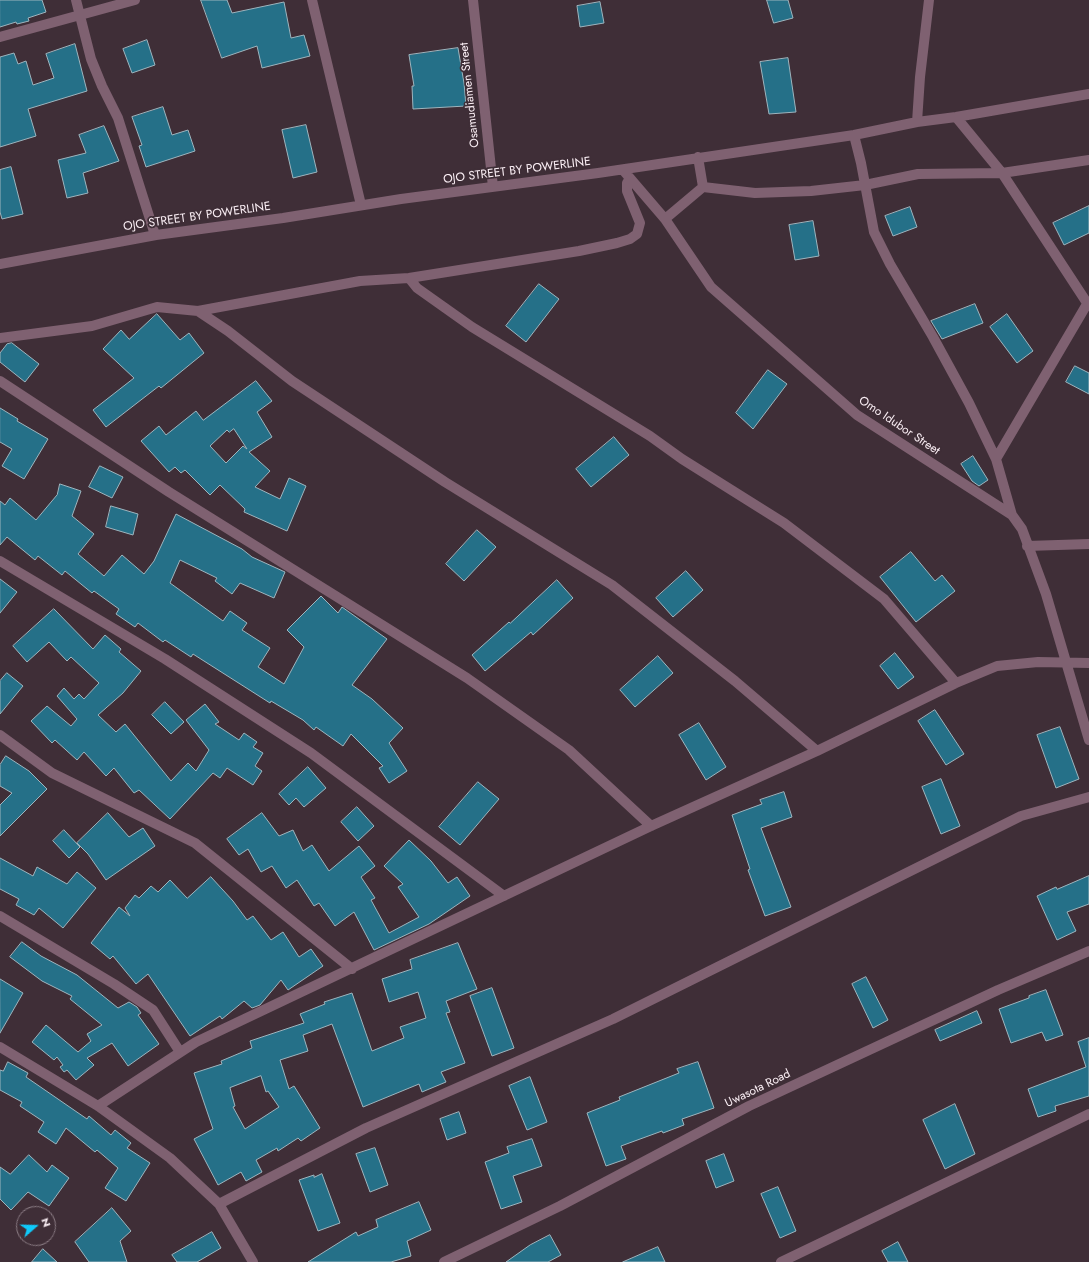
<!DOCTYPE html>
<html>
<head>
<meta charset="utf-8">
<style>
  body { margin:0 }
  #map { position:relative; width:1089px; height:1262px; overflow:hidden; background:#3f2e37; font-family:Jost,sans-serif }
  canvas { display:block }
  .north { position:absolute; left:16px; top:1206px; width:40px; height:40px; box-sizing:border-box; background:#3f2e37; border:1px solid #8a7b83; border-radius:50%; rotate:70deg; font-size:11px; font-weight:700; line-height:16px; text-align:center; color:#fbeff5 }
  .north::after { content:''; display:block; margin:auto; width:14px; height:18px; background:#0fcafa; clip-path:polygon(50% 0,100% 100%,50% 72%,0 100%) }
</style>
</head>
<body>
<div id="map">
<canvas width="1089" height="1262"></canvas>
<div class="north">N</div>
</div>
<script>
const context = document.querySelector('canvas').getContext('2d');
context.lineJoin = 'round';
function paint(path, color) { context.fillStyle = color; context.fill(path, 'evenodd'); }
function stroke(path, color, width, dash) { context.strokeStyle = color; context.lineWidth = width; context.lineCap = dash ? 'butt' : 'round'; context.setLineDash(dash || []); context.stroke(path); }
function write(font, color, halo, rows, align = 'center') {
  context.font = font + ' Jost,sans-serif'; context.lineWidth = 3.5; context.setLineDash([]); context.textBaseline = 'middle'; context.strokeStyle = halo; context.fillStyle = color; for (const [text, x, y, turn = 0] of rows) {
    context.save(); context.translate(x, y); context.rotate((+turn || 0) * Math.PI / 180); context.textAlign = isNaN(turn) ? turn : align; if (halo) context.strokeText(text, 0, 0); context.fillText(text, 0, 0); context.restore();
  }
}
const building = new Path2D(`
  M0,0H42L46,12L28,18L29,21L17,24L16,22L0,27Z
  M201,0H227L232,13L284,2L291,38L304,35L310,56L262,68L257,46L222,58Z
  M767,0H788L793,18L774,23Z
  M600,2L604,23L580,27L577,6Z
  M147,40L155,65L132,73L123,49Z
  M75,44L87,91L28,109L36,136L0,147V57L14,53L18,64L26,61L33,85L54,78L46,54Z
  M458,48L464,83L466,106L413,109L412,86H414L409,55Z
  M788,58L796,112L769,114L760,62Z
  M163,107L172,135L188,130L195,151L146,167L139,146L142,145L132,117Z
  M306,125L317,172L293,178L282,130Z
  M104,126L119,161L83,173L88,193L67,198L58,160L86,153L79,135Z
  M11,167L23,214L2,219L0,212V170Z
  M1089,206V233L1064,245L1053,223Z
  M910,207L917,227L893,236L885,216Z
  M813,221L819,256L795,260L789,225Z
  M539,284L559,299L526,342L506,326Z
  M975,304L983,323L942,339L931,321Z
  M157,314L180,340L189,333L204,353L161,388L159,386L106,427L93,410L134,378L103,349L121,330L129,339Z
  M1007,314L1033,351L1017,363L990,327Z
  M12,343L39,364L25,382L0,362V353L7,344Z
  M1075,366L1089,373V394L1066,382Z
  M768,370L787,384L753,429L736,413Z
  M256,381L272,401L257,412L272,437L249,452L270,471L255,487L280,499L289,478L306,486L287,531L244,512L245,509L220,485L210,495L185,470L181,473L175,467L169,472L141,441L159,426L166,435L196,411L203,420ZM234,429L247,449L243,446L226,463L210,446L227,430L229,432Z
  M0,408L18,419L17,421L48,439L24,479L2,466L12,449L0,442Z
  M614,437L629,455L591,487L576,469Z
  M973,456L988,480L979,486L972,481L961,464Z
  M100,466L123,477L112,498L89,487Z
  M60,484L81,491L72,516L94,534L78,554L104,576L122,555L144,574L154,561L176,514L242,549L252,557L285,572L274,598L240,583L232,594L215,581L217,578L180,560L170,583L223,621L230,611L247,623L242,630L270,648L258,667L284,684L304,647L287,630L321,596L338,613L342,607L387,639L352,685L372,699L403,728L389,743L407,771L389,783L379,768L383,766L351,734L343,746L316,727L314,730L303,720L271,701L270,703L193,654L191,657L165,640L163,642L138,623L135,627L116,614L119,609L94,591L92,593L65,571L62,575L38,556L35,560L7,537L0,545V501L5,505L10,498L36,520L57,495Z
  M111,506L138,514L133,535L106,527Z
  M477,530L496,547L464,581L446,564Z
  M911,552L935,581L942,575L955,591L916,622L880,577Z
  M686,571L703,590L673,617L656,598Z
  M0,579L17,592L0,613Z
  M557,580L573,598L533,635L531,632L485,671L472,655L509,622L510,623Z
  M54,609L93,649L105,635L121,649L119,652L141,671L123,693L98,715L116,732L125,724L171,781L188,763L196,771L209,750L186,720L205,704L219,722L215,724L239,740L244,733L257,742L253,747L263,753L255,766L262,771L253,785L227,768L220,778L213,773L170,819L139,790L134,793L114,768L106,776L84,752L77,760L55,740L52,743L31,721L47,706L71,726L77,719L57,696L64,688L74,699L79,694L84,699L99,683L71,657L67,661L49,642L27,662L13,646Z
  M895,653L914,677L898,689L880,666Z
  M658,656L673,673L635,707L620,690Z
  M7,673L23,686L0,714V681Z
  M165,702L184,722L171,734L152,715Z
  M935,710L964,754L946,765L918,721Z
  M699,723L726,767L706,780L679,735Z
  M1060,727L1079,779L1056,788L1037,735Z
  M6,756L29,771L47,789L0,836V805L12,793L0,786V765Z
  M308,767L326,788L304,807L296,798L289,805L279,794Z
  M941,779L960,826L941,834L922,787Z
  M478,782L499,799L460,845L439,827Z
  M784,792L792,817L761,828L791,907L765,916L748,870L750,869L732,815L762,804L760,800Z
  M357,807L374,826L358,841L341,822Z
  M108,813L129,837L143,828L155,846L106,880L88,854L77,843Z
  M262,813L279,836L293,830L303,851L312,845L329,871L359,846L375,866L361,877L375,898L371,900L389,933L419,917L398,887L403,884L384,866L409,840L431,861L448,883L457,877L470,896L429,924L374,950L354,912L335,926L319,903L314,906L297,880L286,888L272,866L261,872L248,849L239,855L227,839Z
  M64,830L80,847L69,858L53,841Z
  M0,858L33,876L37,867L67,884L77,872L96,888L63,928L39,908L34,915L16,905L19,899L0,889Z
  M1089,876V904L1067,912L1076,931L1057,940L1037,896L1056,887L1057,889Z
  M211,877L233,901L247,920L253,916L271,940L283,932L299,957L311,949L323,966L288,990L281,980L260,1005L252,1008L244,1001L222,1019L220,1016L190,1036L148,974L136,984L113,956L110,959L91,943L119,907L130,916L125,908L135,895L139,898L151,886L158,892L170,880L187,898Z
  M22,942L41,956L77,975L118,1008L129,1002L137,1007L141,1013L138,1015L159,1044L128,1066L112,1043L87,1058L94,1065L76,1080L67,1070L64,1072L60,1067L63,1065L57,1057L54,1060L32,1042L46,1025L78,1052L91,1041L87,1034L102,1025L70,999L72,996L42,981L10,957Z
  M458,943L477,989L446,1001L450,1012L446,1013L465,1063L441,1072L446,1082L422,1092L419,1084L363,1107L332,1024L303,1035L308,1051L280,1060L289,1089L294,1086L320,1128L301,1141L298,1138L278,1151L277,1148L256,1160L262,1172L246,1181L241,1172L218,1185L194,1139L213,1129L194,1073L222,1064L221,1061L252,1048L250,1041L304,1023L300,1014L325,1004L324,1002L352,993L372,1051L404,1038L400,1027L426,1018L418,992L389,1002L382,979L412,969L410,960ZM261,1076L266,1092L268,1091L279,1107L245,1129L233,1107L235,1106L230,1088Z
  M866,977L888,1020L873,1028L852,984Z
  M0,979L23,993L0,1033Z
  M492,988L514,1048L492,1056L470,996Z
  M1046,990L1063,1035L1046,1041L1042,1032L1011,1043L999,1009L1029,998V996Z
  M977,1011L982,1023L940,1041L935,1030Z
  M1089,1038V1096L1055,1106L1056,1111L1038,1117L1028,1089L1086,1067L1078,1042Z
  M8,1062L28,1073L26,1077L87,1119L89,1116L111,1135L115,1130L131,1143L127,1148L150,1163L126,1201L105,1188L118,1168L97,1150L95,1152L66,1128L56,1144L38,1132L44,1122L20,1106L22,1102L0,1090V1070L3,1071Z
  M698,1062L714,1108L682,1119L684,1125L663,1133L662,1131L621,1146L626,1159L606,1166L587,1113L620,1100L619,1097L679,1073L677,1069Z
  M530,1077L547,1122L527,1130L509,1086Z
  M955,1104L975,1154L945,1169L923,1120Z
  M459,1112L466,1133L447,1140L440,1119Z
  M532,1139L542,1166L513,1176L522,1202L501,1209L485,1162L509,1153L507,1147Z
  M375,1148L388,1185L370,1192L356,1154Z
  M724,1154L734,1181L716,1188L706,1161Z
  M29,1155L47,1172L52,1165L69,1178L49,1206L28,1192L11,1210L0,1199V1167L10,1174Z
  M322,1174L340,1223L318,1231L299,1180L314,1175V1177Z
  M778,1187L796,1231L780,1238L761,1194Z
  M419,1202L431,1230L407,1241L411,1256L391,1262H308L356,1232L358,1236L378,1227L376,1220Z
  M112,1208L131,1231L120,1241L127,1262H89L75,1242Z
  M212,1232L221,1248L197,1262H177L172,1255Z
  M550,1235L561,1255L548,1262H506L530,1245Z
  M898,1242L908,1262H888L882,1251Z
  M658,1247L665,1262H623Z
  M43,1249L57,1262H32Z`);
const minor = new Path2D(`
  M76,0L91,59L102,86L118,118L155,235
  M312,0L361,205
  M473,0L493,187
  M0,37L135,0
  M956,117L1002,173L1089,306
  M917,122L920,77L929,0
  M854,135L861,163L874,232L890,264L933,337L969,403L996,459L1012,515
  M698,157L703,187
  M623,170L665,219L711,287L857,415L1012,515L1022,529L1046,594L1089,740
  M665,219L703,187L755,193L811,191L865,185L918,174L1002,173L1089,160
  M0,264L156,235L283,218L401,199L598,173L854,135L917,122L956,117L1089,94
  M409,278L417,288L472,327L650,436L682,459L784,523L884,599L956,683
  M198,311L228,331L292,381L445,482L612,585L735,681L817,751
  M0,338L92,326L157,307L198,311L360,281L409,278L579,251L617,243L630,239L637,234L640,223L627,191V183L630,178
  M0,381L169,492L467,678L569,750L651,826
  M996,459L1087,304
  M1027,546L1089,544
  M0,561L165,659L311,753L504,896
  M0,735L52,773L195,843L352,969
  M0,916L114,984L153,1010L180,1052
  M0,1047L98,1106L170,1158L219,1204L253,1262
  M98,1106L196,1042L651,826L817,751L956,683L997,666L1038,662L1089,663
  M219,1204L366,1128L613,1019L1021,816L1089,797
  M444,1262L560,1206L749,1106L998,990L1089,951
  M781,1262L1089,1114`);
const streetNames = [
  ["Osamudiamen Street",470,95,-96],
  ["OJO STREET BY POWERLINE",517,171,-7],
  ["OJO STREET BY POWERLINE",197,217,-8],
  ["Omo Idubor Street",899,426,34],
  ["Uwasota Road",758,1089,-26]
];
paint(building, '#257088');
stroke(building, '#9eb5be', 1);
stroke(minor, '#7f6171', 10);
write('12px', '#fbeff5', '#3f2e37', streetNames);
</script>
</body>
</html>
